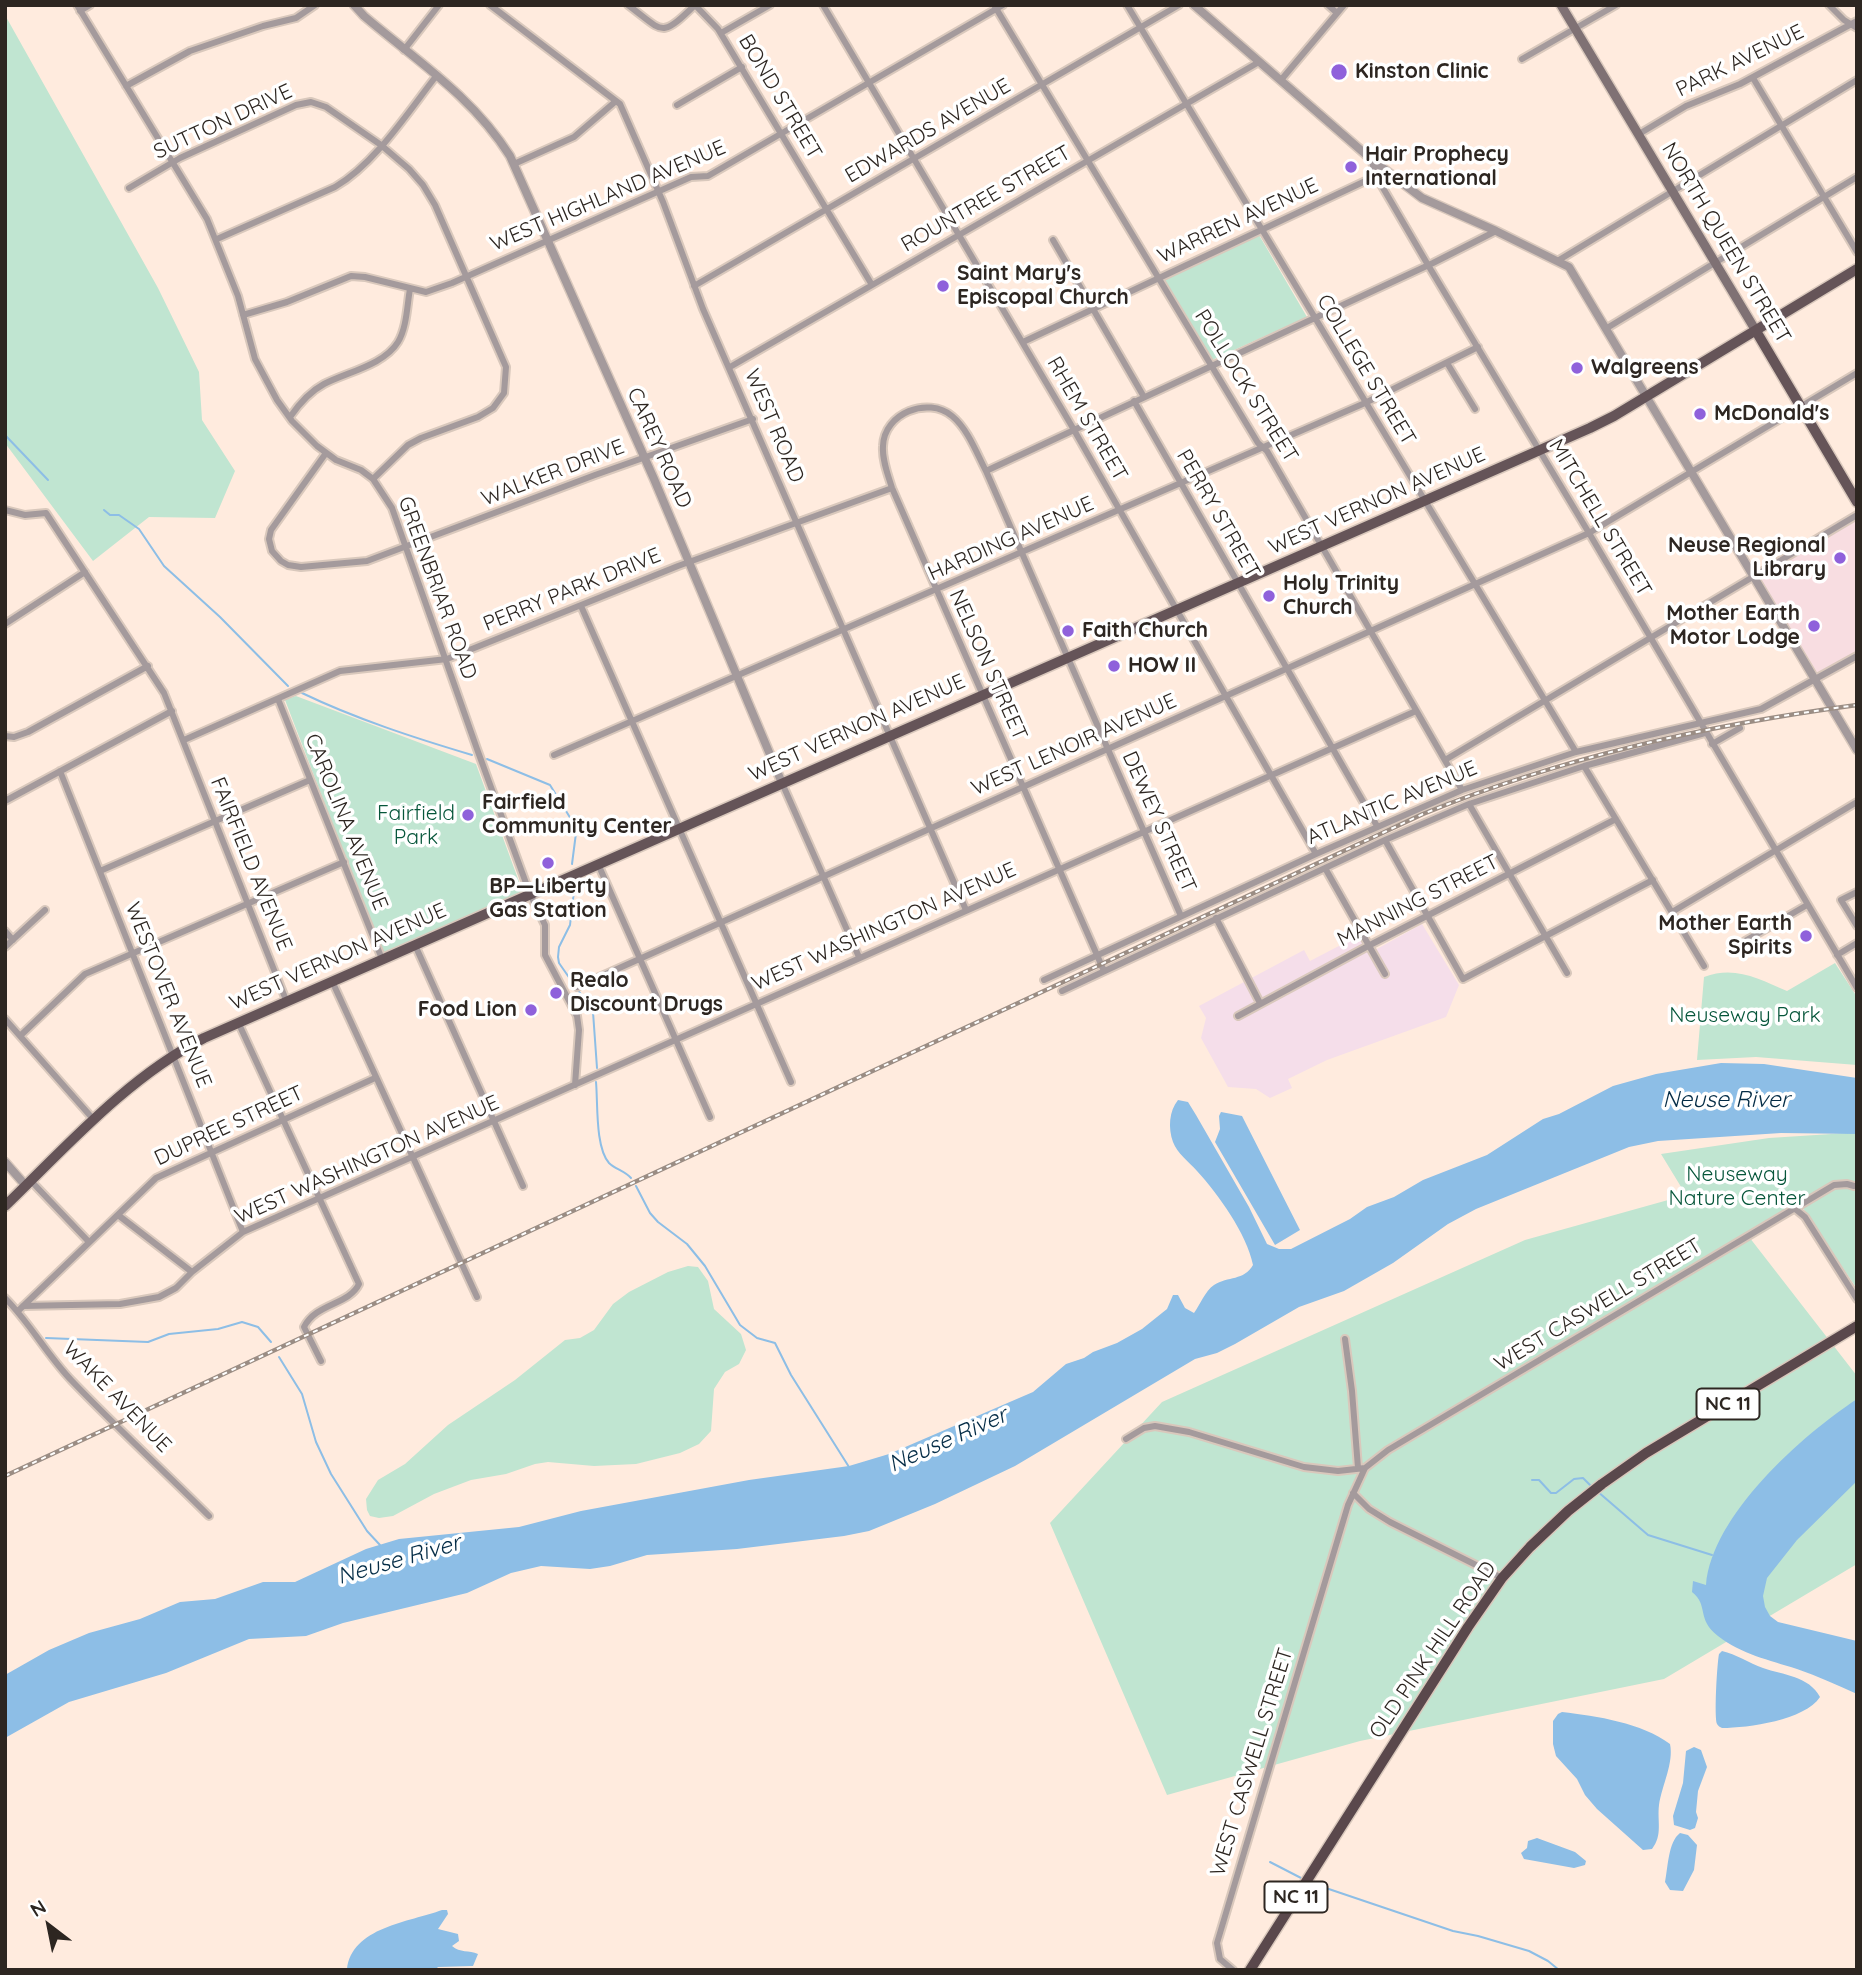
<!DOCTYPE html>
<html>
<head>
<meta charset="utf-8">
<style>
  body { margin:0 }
  #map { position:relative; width:1862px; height:1975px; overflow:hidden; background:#ffebde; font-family:Quicksand,sans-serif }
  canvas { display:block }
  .frame { position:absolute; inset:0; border:7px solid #2d2621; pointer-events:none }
  .north { position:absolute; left:14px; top:1891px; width:70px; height:70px; -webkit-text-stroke:5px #fff; paint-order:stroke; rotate:328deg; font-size:19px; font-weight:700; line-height:28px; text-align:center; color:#2d2621 }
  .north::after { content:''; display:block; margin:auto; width:24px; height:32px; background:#2d2621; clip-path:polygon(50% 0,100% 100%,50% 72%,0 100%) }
</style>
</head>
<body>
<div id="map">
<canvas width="1862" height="1975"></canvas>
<div class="frame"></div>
<div class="north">N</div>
</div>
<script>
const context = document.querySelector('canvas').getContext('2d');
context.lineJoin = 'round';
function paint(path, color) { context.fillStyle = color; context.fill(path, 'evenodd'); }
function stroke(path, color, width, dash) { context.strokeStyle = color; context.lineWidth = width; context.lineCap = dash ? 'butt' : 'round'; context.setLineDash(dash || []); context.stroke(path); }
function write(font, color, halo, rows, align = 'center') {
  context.font = font + ' Quicksand,sans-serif'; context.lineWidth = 7; context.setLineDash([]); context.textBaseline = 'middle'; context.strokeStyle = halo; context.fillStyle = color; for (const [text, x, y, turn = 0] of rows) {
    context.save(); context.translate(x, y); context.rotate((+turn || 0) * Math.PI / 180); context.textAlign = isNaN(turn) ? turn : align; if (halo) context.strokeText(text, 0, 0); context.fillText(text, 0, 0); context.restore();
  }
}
const commercial = new Path2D(`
  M1857,519V651L1818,674L1759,577Z`);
const industrial = new Path2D(`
  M1422,924L1459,985L1446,1017L1327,1060L1288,1079L1292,1088L1270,1098L1256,1089L1228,1087L1201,1038L1206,1018L1199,1006L1304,950L1310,961L1360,935L1367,949L1375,950Z`);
const green = new Path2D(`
  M5,15L158,288L199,372L202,420L235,471L215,518L149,517L93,561L5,443Z
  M1259,235L1307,317L1212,360L1164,279Z
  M296,696L476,764L525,898L384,958L285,700Z
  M1835,963L1857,997V1065L1756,1057L1697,1060L1704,977C1735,965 1759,979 1787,991Z
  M1847,1133L1857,1134V1289L1799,1202L1746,1233L1857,1376V1564L1664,1679L1360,1741L1167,1795L1050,1523L1162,1402L1525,1240L1686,1195L1661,1154L1769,1138Z
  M688,1266L698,1267L708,1281L714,1309L741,1334L746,1350L739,1364L725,1372L714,1389L711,1431L699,1444L680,1453L636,1464L594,1466L548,1462L535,1464L506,1474L471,1480L434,1494L393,1516L379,1518L370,1516L367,1510L366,1499L378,1480L405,1464L448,1425L515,1380L565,1340L580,1338L594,1330L613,1304L629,1292L668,1272Z`);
const water = new Path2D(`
  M1721,1063L1764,1064L1857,1078V1134L1781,1133L1658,1141L1629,1147L1476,1209L1448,1224L1393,1263L1344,1291L1299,1307L1235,1344L1217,1353L1195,1359L1015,1466L935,1504L869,1531L844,1536L737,1549L647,1555L610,1566L590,1569L541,1566L511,1573L467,1593L343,1623L306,1636L249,1639L166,1673L69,1702L5,1738V1675L49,1650L89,1633L140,1619L180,1602L215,1599L263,1582H295L366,1549L399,1539L519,1527L581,1511L749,1480L849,1466L889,1454L1033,1392L1066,1364L1084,1358L1093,1352L1117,1343L1142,1329L1167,1309L1173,1295H1178L1185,1308L1194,1313C1200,1305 1205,1291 1214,1285C1228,1276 1244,1281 1253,1265C1247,1234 1218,1194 1197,1171C1189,1162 1177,1153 1173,1142C1168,1128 1169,1111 1178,1100L1188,1102L1196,1115L1249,1207L1267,1244L1279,1249H1291L1350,1219L1367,1207L1394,1197L1423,1180L1487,1155L1543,1119L1559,1114L1613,1086L1656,1074Z
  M1221,1112L1242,1116L1300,1230L1275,1245L1215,1142L1220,1129L1219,1116Z
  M1857,1399V1481L1797,1540L1767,1578L1763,1596L1765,1607L1770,1616L1778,1622L1857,1641V1694C1837,1685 1817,1676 1797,1669C1769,1660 1741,1654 1718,1636C1696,1619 1709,1605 1692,1592L1693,1581L1706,1585C1712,1515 1801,1436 1857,1399Z
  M1722,1651C1736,1654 1749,1663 1763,1668C1783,1675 1809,1676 1820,1697C1805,1720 1748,1728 1722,1728C1720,1727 1718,1726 1717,1724C1714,1717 1717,1664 1719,1654Z
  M1562,1712C1597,1716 1642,1723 1670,1744C1674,1763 1662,1785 1659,1805C1657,1821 1663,1835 1652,1849L1643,1850L1597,1809L1585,1795L1577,1779L1556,1756L1553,1744V1721L1558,1714Z
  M1694,1747L1701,1750L1707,1767L1698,1791L1696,1812L1698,1818L1695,1828L1690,1830L1674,1825L1673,1816L1683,1783L1686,1751Z
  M1680,1833L1688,1835L1697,1845L1694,1870L1683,1891L1670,1890L1665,1882C1668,1868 1668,1842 1680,1833Z
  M1537,1838L1575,1852L1586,1861L1585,1865L1574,1868L1524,1859L1521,1853L1527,1848L1528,1841Z
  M442,1910H447L448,1914L438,1929L458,1934L459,1941L452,1946C460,1953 469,1950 478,1954L473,1966L438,1967L435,1970H347C351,1927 410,1922 442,1910Z`);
const stream = new Path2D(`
  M5,435L48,480
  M104,510L110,515H119L139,529L164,566L220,617L288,686
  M302,693C356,719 415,738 472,755
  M487,759L550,785L574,824L576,833L572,864
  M575,986L559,963L558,957L559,947L570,925L575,883
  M578,990L593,1012L597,1068
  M596,1082C598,1103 595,1147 609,1163C615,1169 625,1171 631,1178
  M636,1186L650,1213L658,1222L687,1244L705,1266L740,1325L757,1338L775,1343L791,1375L849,1467
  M46,1338L148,1342L169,1334L218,1329L242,1322L258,1327L271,1342
  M279,1357L302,1394L316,1442L331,1474L367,1531L380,1545
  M1532,1480H1539L1551,1493H1556L1574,1479L1583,1478L1593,1488
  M1597,1491L1648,1535L1712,1555
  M1270,1862L1303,1879
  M1311,1883L1453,1931L1478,1936L1529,1951L1548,1961L1559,1970`);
const minor = new Path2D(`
  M77,5L207,219L238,296L255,359L277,400L292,421L317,446L336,460L361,470L373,479L392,508L477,749L530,894L545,925V955L577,1016L579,1030L575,1085
  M490,5L620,104L663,202L703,309L966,910
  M628,5C664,32 660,39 695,5
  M695,5L718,29L872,285
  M823,5L1070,423L1316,854
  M994,5L1258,443L1267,451L1462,790
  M1127,5L1576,752
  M1328,5L1337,13
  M1829,5L1844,20L1857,28
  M80,11L90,5
  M721,33L770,5
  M404,50L439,5
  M1522,59L1616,5
  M1753,78L1857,252
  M1281,80L1344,5
  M126,86L190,51L263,26L296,18L315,5
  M677,105L742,67
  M1639,134L1686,106L1740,84L1857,21
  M1371,159L1376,176L1428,265L1589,533L1857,988
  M514,164L574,137L616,101
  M129,188L180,158L296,105L311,102L326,107L381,145L409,169L423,185L435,205L506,367L504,393L493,408L478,417L421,438L408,445L373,479
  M217,239L335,187C375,164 408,112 437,75
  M1053,240L1144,397
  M1559,260L1857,80
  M694,286L1179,5
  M243,315L287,302L351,276L365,277L426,292L452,283L691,177L708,176L1003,5
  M1607,328L1857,177
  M1023,342L1376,176
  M1447,363L1475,409
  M730,367L1259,62
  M1134,401L1377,826
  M290,417C299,404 309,392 324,384C347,372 384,365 398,342C407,327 407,305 410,289
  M326,453L271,530L269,539L272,551L281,561L288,565L301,567L367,561L595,475L753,419
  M986,471L1433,263L1496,231
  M5,510L25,515L46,513L164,693L286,1000
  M581,606L791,1082
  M5,624L85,572
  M278,699L382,959
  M5,736L14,737L28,732L148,666
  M184,740L340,671L447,659L678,566L892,488
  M1712,744L1740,728
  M554,755L1365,403L1478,347
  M1445,760L1857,515
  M1584,766L1704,966
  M60,771L243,1232
  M782,783L859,957
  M5,801L172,711
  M1469,804L1567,973
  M1385,840L1463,979L1653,880
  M598,864L710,1117
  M1325,868L1385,974
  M100,871L310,780
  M1857,892L1841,900L1857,926
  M1672,912L1857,802
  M1216,918L1260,1003
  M5,931L13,940
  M1745,941L1807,905
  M415,945L523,1186
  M5,947L45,910
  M1837,955L1857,943
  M1104,971L892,488C888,475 882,460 883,446C884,413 928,396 952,416C968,429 977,454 986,471L1181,916
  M1044,980L1316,854L1462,790L1576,752L1761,709L1857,656
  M332,981L477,1297
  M577,987L1589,533L1857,373
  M1062,991L1385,840L1469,804L1584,766L1705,733
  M1238,1016L1370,945L1616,819
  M5,1019L94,1120
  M238,1022L359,1284C349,1305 316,1303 304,1327L321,1361
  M20,1036L85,974L344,862
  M31,1181L89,1242
  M1794,1208L1805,1217L1857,1299
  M118,1215L192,1272
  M5,1298C30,1323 47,1355 72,1381C116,1427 164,1471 209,1516
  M23,1306L120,1304L159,1297L176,1288L192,1272L243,1232L1416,711
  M18,1311L156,1178L375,1078
  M1345,1339L1352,1391L1358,1468
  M1126,1439L1144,1428L1155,1426L1189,1432L1304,1467L1338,1471L1365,1468
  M1353,1493L1369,1509L1390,1522L1502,1578
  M1233,1970L1220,1959L1217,1943L1348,1505L1365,1468L1388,1450L1834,1185L1847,1184L1854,1186`);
const tertiary = new Path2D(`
  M354,5L364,16C417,61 472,96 510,156L654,479L782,783
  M1194,5L1371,159L1422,198L1496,231L1569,267L1857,750
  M5,1162L26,1186`);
const secondary = new Path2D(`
  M1561,5L1756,331`);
const primary = new Path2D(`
  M1756,331L1857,502
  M5,1206C67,1146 127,1078 204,1038L1590,428L1614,416L1857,269`);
const trunk = new Path2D(`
  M1250,1970L1468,1627L1502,1578L1530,1547L1568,1511L1602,1484L1646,1453L1857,1326`);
const rail = new Path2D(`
  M5,1476L1423,814C1562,757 1708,725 1857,705`);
const markers = [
  [1339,72,9,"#8f61db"],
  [1351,167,7,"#8f61db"],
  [943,286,7,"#8f61db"],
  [1577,368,7,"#8f61db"],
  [1700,414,7,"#8f61db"],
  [1840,558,7,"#8f61db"],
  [1269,596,7,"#8f61db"],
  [1814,626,7,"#8f61db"],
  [1068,631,7,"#8f61db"],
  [1114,666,7,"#8f61db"],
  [468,815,7,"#8f61db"],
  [548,863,7,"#8f61db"],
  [1806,936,7,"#8f61db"],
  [556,993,7,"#8f61db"],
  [531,1010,7,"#8f61db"]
];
const shields = [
  [1728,1404,63],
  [1296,1897,63]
];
const shieldNames = [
  ["NC 11",1728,1404],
  ["NC 11",1296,1897]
];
const streetNames = [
  ["PARK AVENUE",1740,61,-26],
  ["BOND STREET",780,97,59],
  ["SUTTON DRIVE",223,122,-25],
  ["EDWARDS AVENUE",928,131,-30],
  ["WEST HIGHLAND AVENUE",608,196,-23],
  ["ROUNTREE STREET",986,199,-30],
  ["WARREN AVENUE",1238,221,-25],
  ["NORTH QUEEN STREET",1726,243,59],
  ["COLLEGE STREET",1366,370,59],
  ["POLLOCK STREET",1246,386,58],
  ["RHEM STREET",1087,419,60],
  ["WEST ROAD",774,426,67],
  ["CAREY ROAD",659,448,66],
  ["WALKER DRIVE",553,473,-21],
  ["WEST VERNON AVENUE",1377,501,-24],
  ["PERRY STREET",1218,514,60],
  ["MITCHELL STREET",1600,518,59],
  ["HARDING AVENUE",1011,539,-24],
  ["GREENBRIAR ROAD",437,588,70],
  ["PERRY PARK DRIVE",572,590,-22],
  ["NELSON STREET",988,665,66],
  ["WEST VERNON AVENUE",857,728,-24],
  ["WEST LENOIR AVENUE",1074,745,-24],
  ["ATLANTIC AVENUE",1392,803,-23],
  ["CAROLINA AVENUE",346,822,68],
  ["DEWEY STREET",1159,822,66],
  ["FAIRFIELD AVENUE",251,864,68],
  ["MANNING STREET",1418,901,-27],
  ["WEST WASHINGTON AVENUE",884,927,-24],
  ["WEST VERNON AVENUE",338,957,-24],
  ["WESTOVER AVENUE",168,995,68],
  ["DUPREE STREET",229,1126,-25],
  ["WEST WASHINGTON AVENUE",367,1160,-24],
  ["WEST CASWELL STREET",1598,1305,-31],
  ["WAKE AVENUE",117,1397,46],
  ["OLD PINK HILL ROAD",1433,1650,-56],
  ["WEST CASWELL STREET",1252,1762,-73]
];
const poiNames = [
  ["Kinston Clinic",1355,72],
  ["Hair Prophecy",1365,155],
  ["International",1365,179],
  ["Saint Mary's",957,274],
  ["Episcopal Church",957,298],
  ["Walgreens",1591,368],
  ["McDonald's",1714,414],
  ["Neuse Regional",1826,546,"right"],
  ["Library",1826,570,"right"],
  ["Holy Trinity",1283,584],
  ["Church",1283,608],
  ["Mother Earth",1800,614,"right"],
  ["Motor Lodge",1800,638,"right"],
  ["Faith Church",1082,631],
  ["HOW II",1128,666],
  ["Fairfield",482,803],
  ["Community Center",482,827],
  ["BP—Liberty",548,887,"center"],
  ["Gas Station",548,911,"center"],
  ["Mother Earth",1792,924,"right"],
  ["Spirits",1792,948,"right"],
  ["Realo",570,981],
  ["Discount Drugs",570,1005],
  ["Food Lion",517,1010,"right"]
];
const parkNames = [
  ["Fairfield",416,814],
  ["Park",416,838],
  ["Neuseway Park",1745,1016],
  ["Neuseway",1737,1175],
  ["Nature Center",1737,1199]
];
const waterNames = [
  ["Neuse River",1726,1100],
  ["Neuse River",948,1440,-24],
  ["Neuse River",399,1560,-16]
];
paint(commercial, '#f8dde1');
paint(industrial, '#f5deea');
paint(green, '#c0e5d1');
paint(water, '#8dbee6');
stroke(stream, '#8dbee6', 2);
stroke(minor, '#d9c8bc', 10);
stroke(tertiary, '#d9c8bc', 11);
stroke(secondary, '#d9c8bc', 12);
stroke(primary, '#d9c8bc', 13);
stroke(trunk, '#d9c8bc', 13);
stroke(minor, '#a49a9c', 6);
stroke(tertiary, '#a49a9c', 8);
stroke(secondary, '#7f7174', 9);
stroke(primary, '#655458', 10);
stroke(trunk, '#5a484c', 10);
stroke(rail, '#9b8d84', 4.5);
stroke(rail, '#fff', 2, [5]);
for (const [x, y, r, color] of markers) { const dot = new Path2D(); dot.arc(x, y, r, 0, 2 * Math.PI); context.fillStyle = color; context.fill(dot); stroke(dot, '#fff', 2.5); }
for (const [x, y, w] of shields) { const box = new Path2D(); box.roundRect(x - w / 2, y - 15.5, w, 31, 5); context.fillStyle = '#fff'; context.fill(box); stroke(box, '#2d2621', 2); }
write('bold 19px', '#2d2621', null, shieldNames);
write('21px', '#2d2621', '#fff', streetNames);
write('bold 21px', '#2d2621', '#fff', poiNames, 'left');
write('21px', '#06563a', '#fff', parkNames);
write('italic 23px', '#042c46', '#fff', waterNames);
</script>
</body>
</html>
